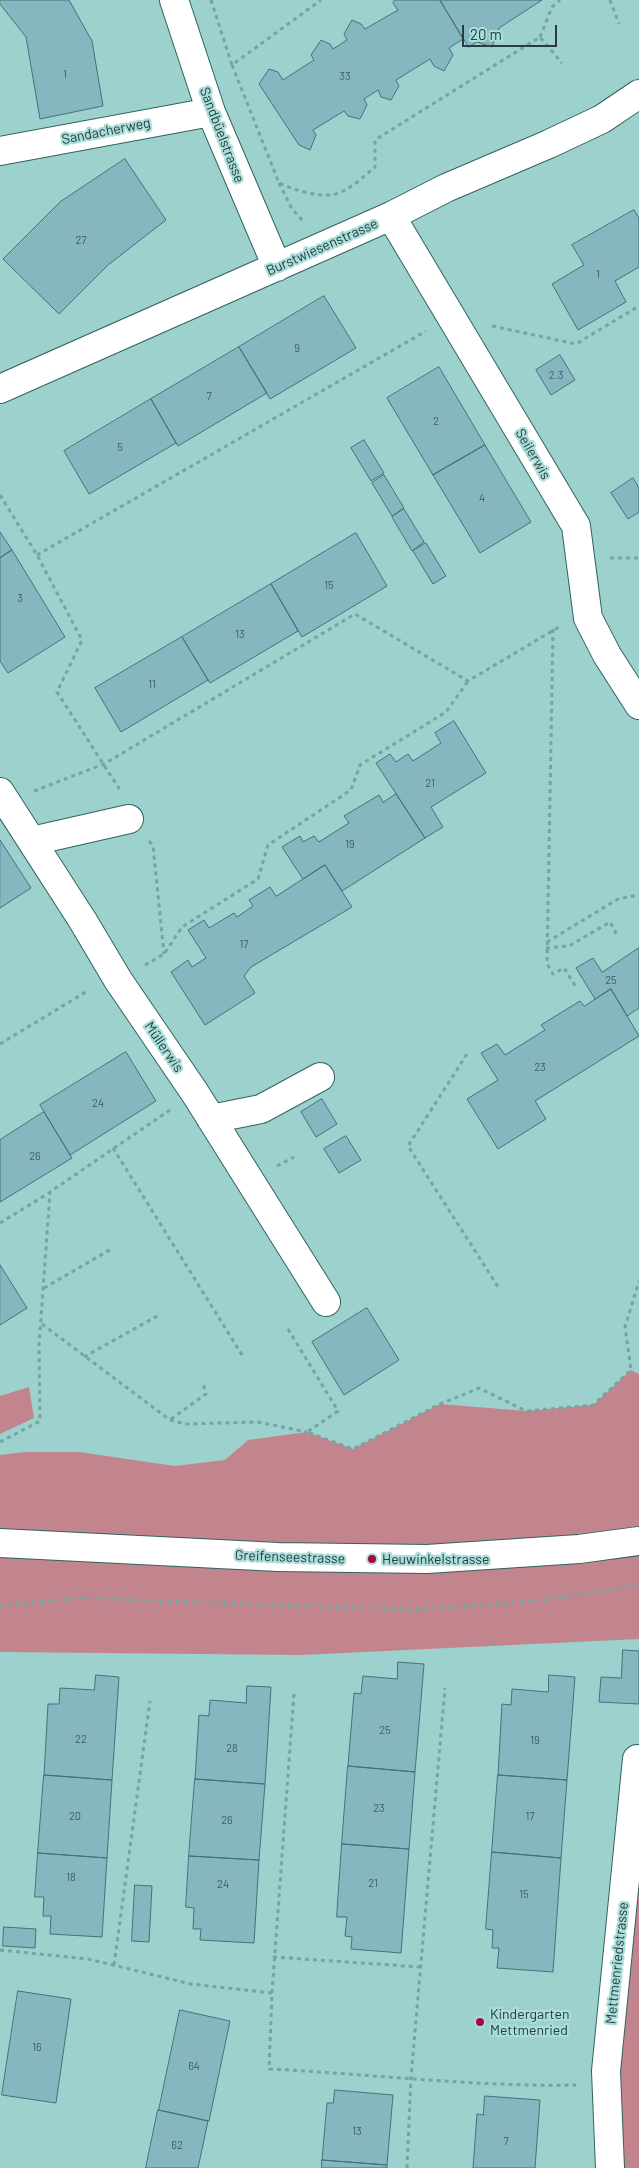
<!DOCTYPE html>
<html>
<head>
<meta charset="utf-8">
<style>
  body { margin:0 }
  #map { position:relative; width:639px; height:2168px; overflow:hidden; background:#9dd1cd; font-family:Barlow,sans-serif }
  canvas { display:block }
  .scale { position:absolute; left:462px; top:25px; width:95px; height:22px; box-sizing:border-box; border:2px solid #283d3c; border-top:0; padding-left:6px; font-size:15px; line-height:18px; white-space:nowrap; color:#283d3c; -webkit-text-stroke:4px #aadeda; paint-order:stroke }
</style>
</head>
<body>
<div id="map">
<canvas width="639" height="2168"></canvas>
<div class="scale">20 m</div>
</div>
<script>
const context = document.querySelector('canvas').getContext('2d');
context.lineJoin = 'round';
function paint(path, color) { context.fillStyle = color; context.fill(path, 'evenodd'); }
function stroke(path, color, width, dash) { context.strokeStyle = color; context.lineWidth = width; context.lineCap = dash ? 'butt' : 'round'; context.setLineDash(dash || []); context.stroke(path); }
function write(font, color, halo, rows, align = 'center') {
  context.font = font + ' Barlow,sans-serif'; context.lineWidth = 4.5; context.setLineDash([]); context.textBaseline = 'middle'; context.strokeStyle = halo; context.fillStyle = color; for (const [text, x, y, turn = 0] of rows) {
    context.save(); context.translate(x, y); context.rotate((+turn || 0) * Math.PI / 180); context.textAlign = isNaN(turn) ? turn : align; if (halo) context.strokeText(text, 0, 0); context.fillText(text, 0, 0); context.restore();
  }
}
const green = new Path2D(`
  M631,1370L639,1374V1639L301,1655L0,1652V1455L24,1452H79L175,1466L225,1460L248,1440L307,1432L353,1449L440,1404L526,1411L593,1405Z
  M29,1387L34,1418L0,1434V1396Z
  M639,1759V2168H610Z`);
const building = new Path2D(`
  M0,0H69L92,41L103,106L40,119L26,37L0,4Z
  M395,0H440L463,39L449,48L453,55L444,71L434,66L430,59L396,80L399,86L391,100L381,97L378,90L364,99L367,105L360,119L348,116L344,111L313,130L316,135L310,150L299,145L259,84L269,69L278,72L283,80L314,60L311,55L321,40L330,44L333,49L347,40L344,34L352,20L361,24L365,29L398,10L393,3Z
  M440,0H542L499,28L492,47L477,42L469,47Z
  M125,159L166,220L108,265L59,314L3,259L60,202Z
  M634,210L639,218V267L615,281L626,302L578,330L552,284L584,265L572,245Z
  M324,296L356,348L270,399L239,347Z
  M239,347L267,393L178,446L151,399Z
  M560,355L575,380L551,395L536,370Z
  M439,367L485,445L433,475L387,398Z
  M151,399L176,443L89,494L64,451Z
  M364,440L384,473L371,481L351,448Z
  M485,445L531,522L480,553L433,475Z
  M384,475L404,508L392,516L372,483Z
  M633,478L639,488V512L628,519L611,493Z
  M404,509L424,542L412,551L392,517Z
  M0,532L12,550L0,558Z
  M356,533L387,586L302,637L271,584Z
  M426,543L446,576L433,584L413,551Z
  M12,550L65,637L8,673L0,661V558Z
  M271,584L298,631L210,683L182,637Z
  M182,637L208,680L121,732L95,688Z
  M454,721L486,773L431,807L443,827L425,838L376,763L390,754L396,762L408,754L413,761L441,743L435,733Z
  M396,794L425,838L342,891L325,865L303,879L282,847L300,836L303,842L314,836L319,842L349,823L344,816L379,795L383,802Z
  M0,840L31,888L0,908Z
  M325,865L352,907L251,967L244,976L255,993L205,1025L171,972L188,960L192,967L206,958L188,930L204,920L209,928L234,913L237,917L253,906L249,900L270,887L276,896Z
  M639,948V1008L627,1016L611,989L595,999L576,968L593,958L602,972Z
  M611,989L639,1036L535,1101L546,1119L498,1149L467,1099L498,1080L481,1053L497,1044L505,1055L545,1030L541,1025L580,1001L584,1006Z
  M126,1052L156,1101L70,1155L40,1105Z
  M322,1099L337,1124L316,1137L301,1112Z
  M44,1112L72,1158L0,1202V1140Z
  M346,1136L361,1160L339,1173L324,1149Z
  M0,1265L27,1308L0,1325Z
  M367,1308L399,1360L344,1395L312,1342Z
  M623,1650L639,1651V1704L599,1702L601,1677L621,1678Z
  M398,1662L424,1664L415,1772L348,1766L354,1693L361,1694L363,1676L397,1679Z
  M96,1675L119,1677L112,1780L44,1775L48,1704H59L60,1688L94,1690Z
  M549,1675L575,1677L567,1780L498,1775L502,1704L511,1705L512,1689L548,1692Z
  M247,1686L271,1687L265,1784L195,1779L199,1715L209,1716L210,1700L246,1703Z
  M348,1766L415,1772L409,1849L342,1844Z
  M44,1775L112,1780L107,1858L38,1853Z
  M498,1775L567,1780L561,1858L492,1852Z
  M195,1779L265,1784L259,1860L189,1856Z
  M342,1844L409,1849L401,1953L351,1949L352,1937L345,1936L347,1917H337Z
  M492,1852L561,1858L553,1972L497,1968L499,1948H492L493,1930L486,1929Z
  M38,1853L107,1858L102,1937L50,1934L51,1916H43L44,1897H35Z
  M189,1856L259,1860L254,1943L200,1940L201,1929H193L194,1908L186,1907Z
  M135,1885L152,1886L149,1942L132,1941Z
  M4,1927L36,1929L35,1948L3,1946Z
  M18,1991L71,1999L56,2103L2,2095Z
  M180,2010L230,2021L209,2121L159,2110Z
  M335,2090L393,2095L387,2165L322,2160L327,2103H333Z
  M485,2096L540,2100L535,2168H473L477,2114L483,2115Z
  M158,2110L208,2121L198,2168H146Z
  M322,2160L387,2165V2168H322Z`);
const path = new Path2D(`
  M211,0L232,65L321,0
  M610,0L619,24
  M540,37L552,7L560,0
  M232,65L279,183C294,190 319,198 336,194C350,190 364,176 375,167V140L540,37L562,63
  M279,183L292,209L304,222
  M492,326L576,344L639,306
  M0,495L37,555L82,640L57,692L120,790
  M37,555L426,331
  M610,558H639
  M553,629L547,964L553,974L564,968L576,987
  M34,791L104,764L355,614L468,681L559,627
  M149,841L153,846L164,954
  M547,942L618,899L639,895
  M546,948L569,946L610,922L617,935
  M145,965L164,954L182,927L258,879L268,845L351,790L360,765L446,712L468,681
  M0,1044L89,990
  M467,1054L408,1146L500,1290
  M113,1148L244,1358
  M277,1166L294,1157
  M0,1223L49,1193
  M44,1288L113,1248
  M42,1324L170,1420L185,1424L258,1422L307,1432
  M288,1329L338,1411L307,1432L353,1449L440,1404L479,1388L526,1411L593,1405L631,1370L625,1327L639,1281
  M84,1357L159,1315
  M171,1419L206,1394L203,1383
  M0,1442L40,1421L39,1346L50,1192L170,1110
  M0,1605L82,1598L412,1610L544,1600L639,1585
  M0,1950L88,1959L191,1984L272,1993L269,2069C372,2074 474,2087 576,2085
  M273,1957L421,1967
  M114,1965L150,1701
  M272,1993L294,1693
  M407,2168L411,2077L445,1688`);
const minor = new Path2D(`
  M174,0L211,112L277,267
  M0,151L211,112
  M391,216L576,526L588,618L607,655L639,705
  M0,389L391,216L446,188L549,144L602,119L639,94
  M0,792L83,921L118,980L195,1093L326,1302
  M32,841L129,819
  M211,1119L261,1109L320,1077
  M0,1543L278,1557L427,1559L579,1549L639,1541
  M610,2168L606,2071L637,1759`);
const markers = [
  [372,1559,5,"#a3083f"],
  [480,2022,5,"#a3083f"]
];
const numberNames = [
  ["1",65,74],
  ["33",345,76],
  ["27",81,240],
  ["1",598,274],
  ["9",297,348],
  ["2.3",556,375],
  ["7",209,396],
  ["2",436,421],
  ["5",120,447],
  ["4",482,498],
  ["15",329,585],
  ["3",20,598],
  ["13",240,634],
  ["11",152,684],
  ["21",430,783],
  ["19",350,844],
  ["17",244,944],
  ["25",611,980],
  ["23",540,1067],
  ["24",98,1103],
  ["26",35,1156],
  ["25",385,1730],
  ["22",81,1739],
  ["19",535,1740],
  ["28",232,1748],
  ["23",379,1808],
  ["20",75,1816],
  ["17",530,1816],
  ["26",227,1820],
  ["18",71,1877],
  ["21",373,1883],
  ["24",223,1884],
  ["15",524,1894],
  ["16",37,2047],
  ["64",194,2066],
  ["13",357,2131],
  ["7",506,2141],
  ["62",177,2145]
];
const streetNames = [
  ["Sandacherweg",106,131,-11],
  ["Sandbüelstrasse",222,135,69],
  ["Burstwiesenstrasse",322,247,-24],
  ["Seilerwis",533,454,60],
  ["Müllerwis",164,1047,56],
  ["Greifenseestrasse",290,1557,2],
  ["Mettmenriedstrasse",617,1963,-84]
];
const poiNames = [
  ["Heuwinkelstrasse",382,1559],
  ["Kindergarten",490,2014],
  ["Mettmenried",490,2030]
];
paint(green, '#c3858d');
paint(building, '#86b7c1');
stroke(building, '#42727b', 1);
stroke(minor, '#316360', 30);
stroke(path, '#78a3a0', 3, [4, 4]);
stroke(minor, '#fff', 28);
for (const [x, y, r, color] of markers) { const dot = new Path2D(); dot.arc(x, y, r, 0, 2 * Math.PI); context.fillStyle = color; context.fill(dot); stroke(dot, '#aadeda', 2); }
write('11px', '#405c5d', null, numberNames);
write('14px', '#283d3c', '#aadeda', streetNames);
write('14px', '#283d3c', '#aadeda', poiNames, 'left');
</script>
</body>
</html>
